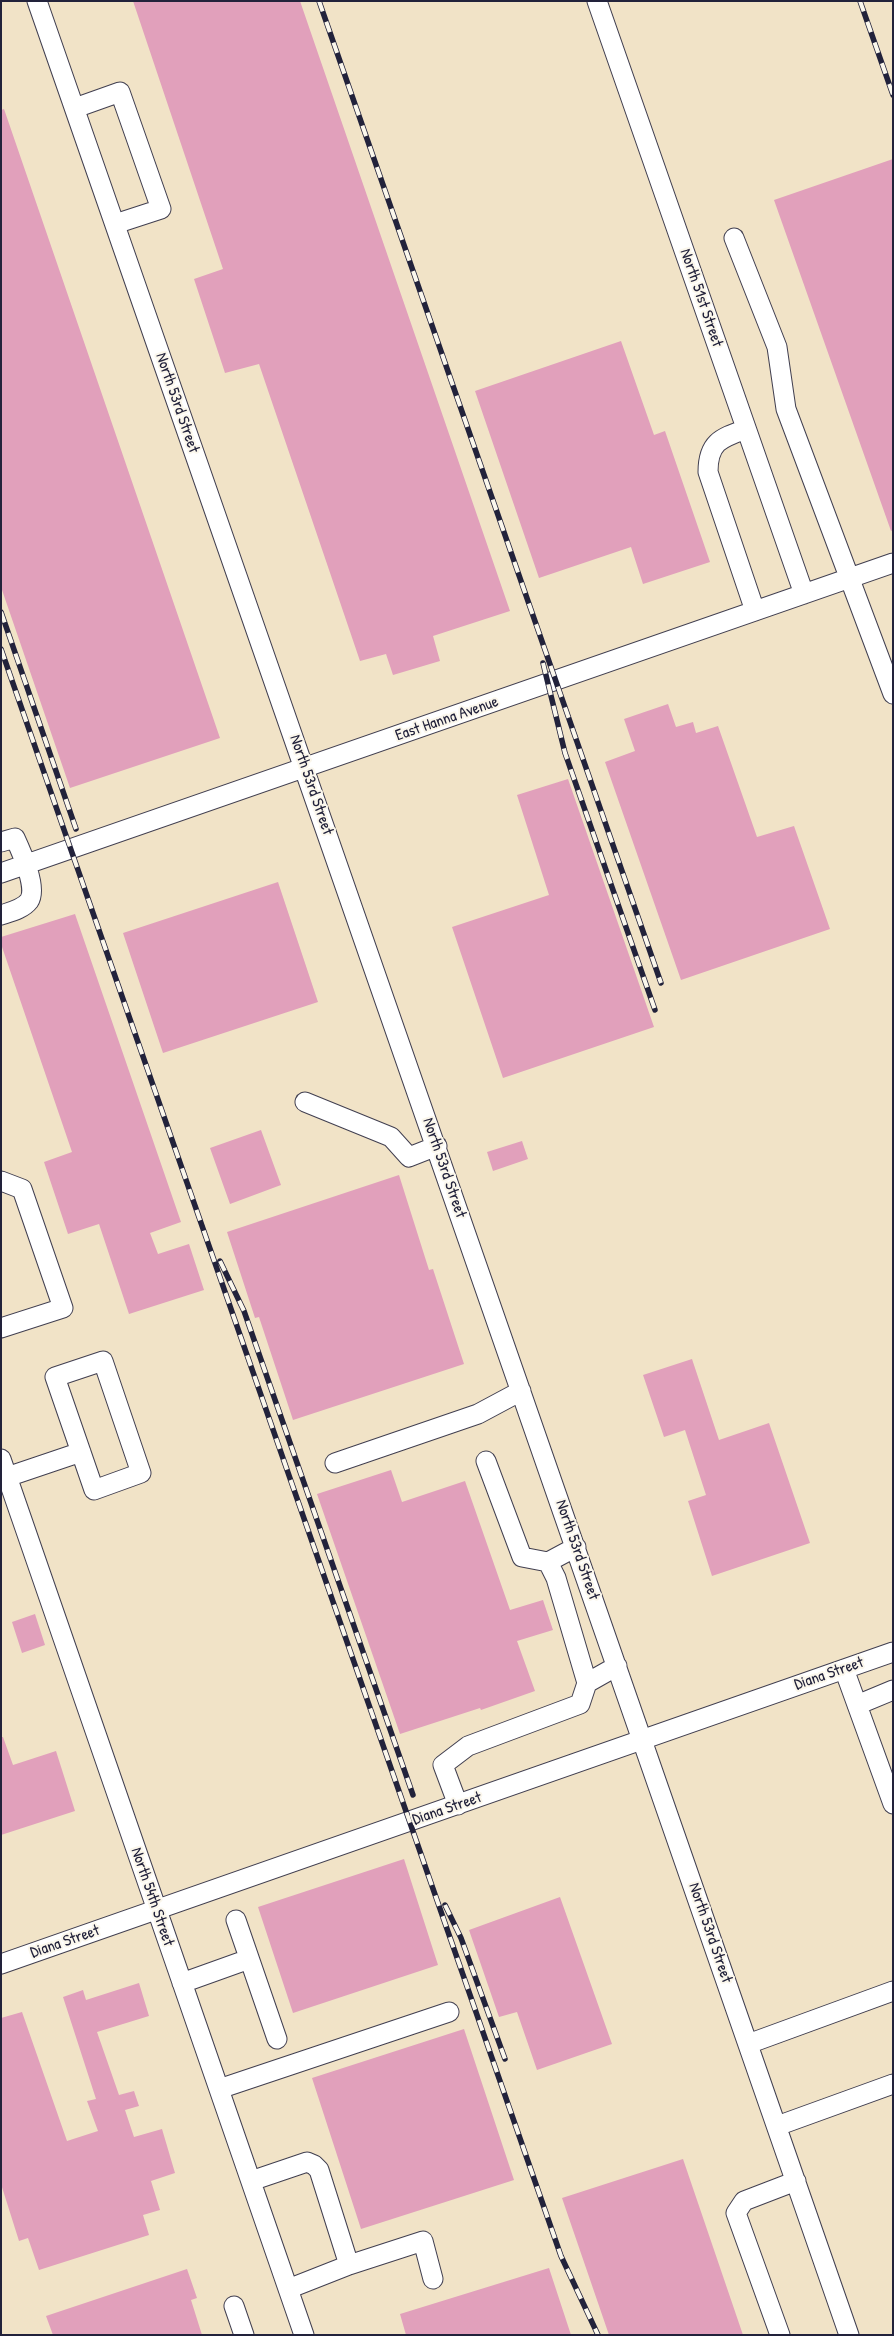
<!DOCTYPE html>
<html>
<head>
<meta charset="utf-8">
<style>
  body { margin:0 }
  #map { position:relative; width:894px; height:2336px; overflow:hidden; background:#f1e3c7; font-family:"Patrick Hand",sans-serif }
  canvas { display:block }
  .frame { position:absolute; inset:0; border:2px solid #22223b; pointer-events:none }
</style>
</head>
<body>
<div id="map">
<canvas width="894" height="2336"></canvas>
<div class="frame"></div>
</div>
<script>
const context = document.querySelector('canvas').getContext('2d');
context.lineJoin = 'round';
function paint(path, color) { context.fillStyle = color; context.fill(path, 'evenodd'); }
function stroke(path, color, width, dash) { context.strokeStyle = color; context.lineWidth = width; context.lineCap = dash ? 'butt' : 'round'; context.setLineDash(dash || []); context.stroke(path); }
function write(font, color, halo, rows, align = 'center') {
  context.font = font + ' "Patrick Hand",sans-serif'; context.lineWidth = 4; context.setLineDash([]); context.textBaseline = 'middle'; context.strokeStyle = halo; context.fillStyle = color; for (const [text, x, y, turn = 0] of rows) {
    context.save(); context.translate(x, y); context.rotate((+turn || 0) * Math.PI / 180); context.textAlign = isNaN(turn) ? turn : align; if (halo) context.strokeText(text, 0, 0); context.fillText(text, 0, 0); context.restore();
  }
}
const building = new Path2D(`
  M133,1H300L510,611L433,636L440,661L393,675L386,654L360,661L259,364L225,373L194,279L223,269Z
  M4,109L220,738L70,788L1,587V110Z
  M893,159V530L891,531L774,200Z
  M621,341L654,435L665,431L710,562L643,584L631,547L539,578L475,391Z
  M668,704L676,727L693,722L696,733L718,726L757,837L794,826L830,929L681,980L605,762L635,751L624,719Z
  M568,779L654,1027L503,1078L452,927L549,895L517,795Z
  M278,882L318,1002L163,1053L123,933Z
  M75,914L181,1222L150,1233L158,1254L189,1244L204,1290L129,1314L99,1224L68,1234L44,1162L72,1152L1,944V937Z
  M261,1130L281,1185L230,1204L210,1148Z
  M522,1141L528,1159L493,1171L487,1152Z
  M399,1175L429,1270L433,1269L464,1364L293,1420L259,1317L255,1318L227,1232Z
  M692,1359L719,1440L769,1423L810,1543L712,1576L688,1501L706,1495L685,1430L664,1437L643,1375Z
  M391,1470L402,1502L465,1481L510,1610L543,1600L553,1630L517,1641L535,1691L481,1710L480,1708L400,1734L317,1494Z
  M35,1614L45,1645L22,1653L12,1622Z
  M1,1737H3L13,1765L56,1751L75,1811L1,1835Z
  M404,1859L438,1965L293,2013L258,1907Z
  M560,1897L612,2044L537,2070L517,2012L499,2017L469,1930Z
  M139,1983L149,2016L97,2032L119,2095L134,2091L139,2106L125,2110L134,2137L162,2129L175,2173L151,2181L160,2210L143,2215L149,2235L39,2270L28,2238L19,2241L1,2184V2018L22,2012L67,2141L98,2131L87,2101L96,2099L63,1997L83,1990L86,2000Z
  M464,2029L514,2180L361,2229L312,2078Z
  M683,2159L743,2335H609L562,2198Z
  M549,2268L571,2335H406L400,2314Z
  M187,2269L197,2298L191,2300L202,2335H53L46,2316Z`);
const minor = new Path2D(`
  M37,1L849,2335
  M597,1L804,594
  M75,108L120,92L161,209L115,224
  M734,238L777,347L786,409L893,694
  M746,429C721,438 708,442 708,472L755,611
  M1,842L15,838C21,851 38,888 29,901C23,909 10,912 1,915
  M1,873L893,563
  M305,1102L391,1137L409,1157L437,1146
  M1,1181L22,1189L63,1308L1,1328
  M103,1361L141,1473L94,1490L55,1377Z
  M1,1459L304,2335
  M486,1461L522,1557L548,1562
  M335,1463L478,1414L521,1391
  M7,1477L81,1452
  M576,1547L548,1562L556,1578L587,1683
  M844,1669L893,1804
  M857,1705L893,1690
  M458,1805L443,1765L468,1746L580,1704L587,1683L617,1666
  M236,1920L277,2039
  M1,1964L893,1652
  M182,1983L249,1959
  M748,2044L893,1991
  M219,2089L449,2012
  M777,2126L893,2084
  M251,2181L307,2162L314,2165L319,2170L349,2265L288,2289
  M349,2265L423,2241L433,2279
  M234,2306L244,2335
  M780,2335L736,2213L744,2201L796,2181`);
const rail = new Path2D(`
  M319,1L661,983
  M860,1L893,95
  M1,612L76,829
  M1,649L561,2256L598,2335
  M543,663L565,753L655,1010
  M220,1261L244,1311L413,1795
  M445,1905L461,1938L505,2059`);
const streetNames = [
  ["North 51st Street",701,298,71],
  ["North 53rd Street",177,403,71],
  ["East Hanna Avenue",447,719,-19],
  ["North 53rd Street",311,785,71],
  ["North 53rd Street",444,1168,71],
  ["North 53rd Street",577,1550,71],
  ["Diana Street",829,1674,-19],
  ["Diana Street",447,1809,-19],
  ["North 54th Street",152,1897,71],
  ["North 53rd Street",710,1933,71],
  ["Diana Street",65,1942,-19]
];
paint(building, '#e1a0bb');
stroke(minor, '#413f50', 21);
stroke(minor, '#fff', 19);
stroke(rail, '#22223b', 5.5);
stroke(rail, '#fbf7ec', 4, [11]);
write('16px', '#22223b', '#fbf7ec', streetNames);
</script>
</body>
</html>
